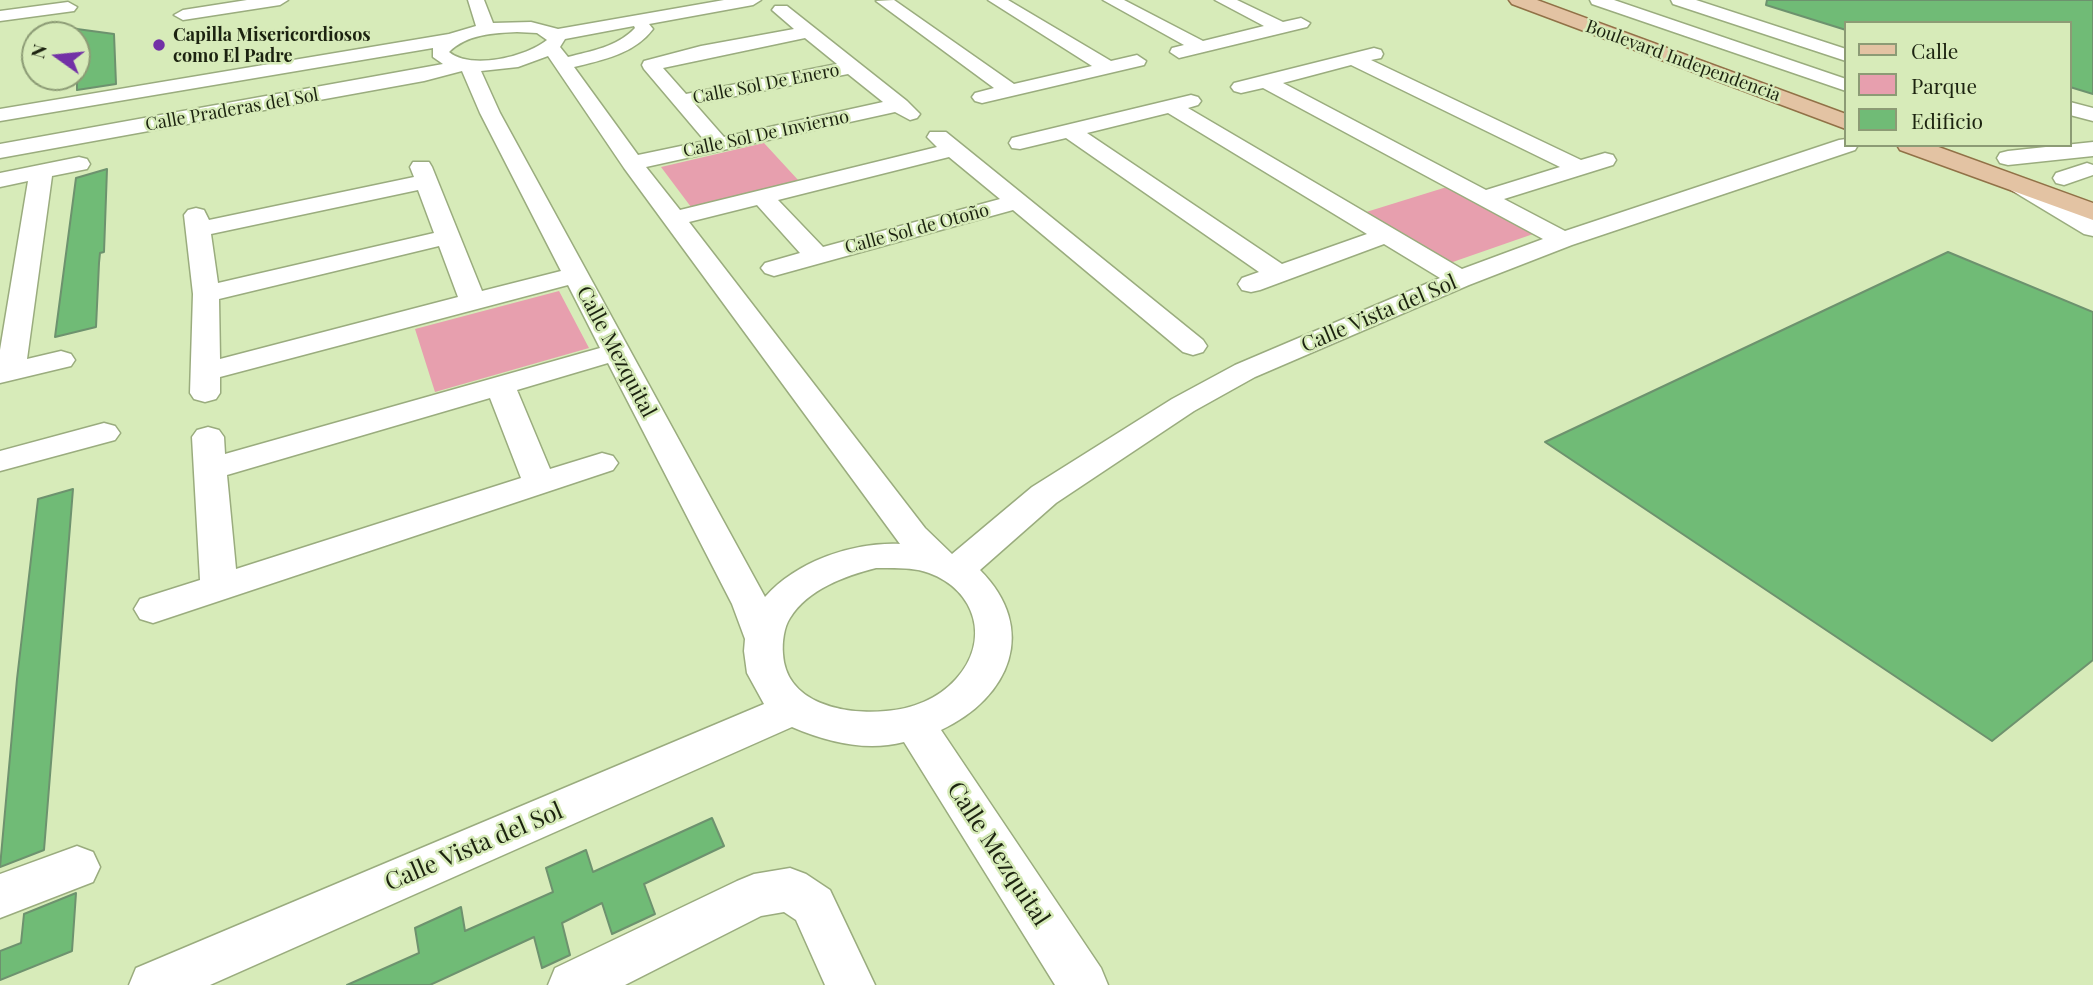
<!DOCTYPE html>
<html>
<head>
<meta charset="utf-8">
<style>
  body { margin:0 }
  #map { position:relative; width:2093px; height:985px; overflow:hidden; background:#d7ebb9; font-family:"Playfair Display",serif }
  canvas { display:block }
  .legend { position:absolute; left:1844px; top:21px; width:228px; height:126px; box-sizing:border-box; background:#d7ebb9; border:2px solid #8c9b75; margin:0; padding:9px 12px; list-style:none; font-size:21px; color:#1c2310 }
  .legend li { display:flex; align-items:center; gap:14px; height:35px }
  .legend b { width:35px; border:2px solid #8c9b75 }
  .north { position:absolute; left:21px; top:21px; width:70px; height:70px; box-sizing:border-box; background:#d7ebb9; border:2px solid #8c9b75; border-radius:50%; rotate:285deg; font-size:19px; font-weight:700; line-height:28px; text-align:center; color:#1c2310 }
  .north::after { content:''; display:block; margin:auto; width:24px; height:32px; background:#7231a6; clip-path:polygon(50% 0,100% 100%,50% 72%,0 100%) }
</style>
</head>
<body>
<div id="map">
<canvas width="2093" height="985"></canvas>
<ul class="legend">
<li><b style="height:9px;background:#e3c3a3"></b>Calle</li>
<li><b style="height:19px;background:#e79fae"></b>Parque</li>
<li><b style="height:19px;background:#70bb76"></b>Edificio</li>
</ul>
<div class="north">N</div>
</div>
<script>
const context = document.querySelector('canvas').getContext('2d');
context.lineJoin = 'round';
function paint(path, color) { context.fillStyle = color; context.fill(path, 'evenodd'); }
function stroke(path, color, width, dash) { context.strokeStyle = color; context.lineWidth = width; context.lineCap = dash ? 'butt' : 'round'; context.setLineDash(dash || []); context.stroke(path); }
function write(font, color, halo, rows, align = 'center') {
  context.font = font + ' "Playfair Display",serif'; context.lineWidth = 5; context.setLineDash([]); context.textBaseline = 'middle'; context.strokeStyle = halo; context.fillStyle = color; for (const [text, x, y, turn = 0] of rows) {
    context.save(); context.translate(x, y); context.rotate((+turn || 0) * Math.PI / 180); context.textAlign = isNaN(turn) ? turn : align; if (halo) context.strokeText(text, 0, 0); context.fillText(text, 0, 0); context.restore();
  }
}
const green = new Path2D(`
  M764,143L799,181L691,207L661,167Z
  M1450,186L1536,233L1447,264L1363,213Z
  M559,291L589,348L435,392L415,329Z`);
const building = new Path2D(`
  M1767,0H2093V94L2070,87V23H1846V30L1766,5Z
  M77,29L114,34L116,84L77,90Z
  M107,169L104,252L100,253L99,263L96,327L55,337L76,178Z
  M1948,252L2093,312V660L1992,741L1545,442Z
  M73,489L44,850L0,867L17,679L38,499Z
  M712,818L724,846L644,884L655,914L612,934L602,903L562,923L570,955L542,968L534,937L430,985H347L419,953L415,928L461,907L465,931L553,892L546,868L586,850L593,872Z
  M76,893L72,951L0,980V951L21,943L24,914Z`);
const minor = new Path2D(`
  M247,0H288L280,5L183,20L174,15L183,10Z
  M468,0H484L493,23L531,22L558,29L724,0H761L753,5L649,24L653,29C634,54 603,60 574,67L638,155L705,141L644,69L642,65L644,61L701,46L794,29L772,10L775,6H787L907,101L920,114L917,118L910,120L895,112L646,167L680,210L937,147L927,137L930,132H946L1203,340L1207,346L1203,352L1193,355L1183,352L1013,210L774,276L765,273L761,268L765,263L800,253L757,205L689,222L925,528L952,554L1032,487L1172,399L1235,365L1440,278L1384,244L1260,290L1251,292L1242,290L1238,284L1242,278L1259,272L1066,138L1020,149L1012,148L1009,143L1012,138L1191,95L1198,97L1201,101L1198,105L1188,108L1462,269L1543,239L1263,88L1241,93L1234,91L1231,87L1234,83L1374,48L1381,50L1383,54L1381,58L1371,60L1581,160L1605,153L1613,155L1616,160L1613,165L1504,199L1565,231L1839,140L1846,139V145H1858L1855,150L1572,245L1469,285L1255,377L1194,411L1056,503L980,570C1039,629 1010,698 941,730L1101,968L1108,985H1055L904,742C866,752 827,742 792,727L210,985H129L136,968L764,704L747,673L744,651L745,639L732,604L608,363L517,390L550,469L602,453L613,456L618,463L613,470L153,623L140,619L134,609L140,599L200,580L192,437L197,430L208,427L219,430L224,437L225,454L600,348L568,285L220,377V393L216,399L205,402L194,399L190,393L193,294L184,215L188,210L196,208L204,210L209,220L414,177L410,167L413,162H429L432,167L482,291L561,271L480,113L462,71L424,81L0,158V144L443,64L433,57V48L0,121V109L449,34L476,26ZM634,26L635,28C617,47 591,51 568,57L560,47L565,39ZM517,32L537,33L547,40C526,57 471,70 449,52C467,34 494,33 517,32ZM805,38L837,64L686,94L663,68ZM548,56L624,168L900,544C853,542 797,561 765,597L500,113L481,71L518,67ZM1351,65L1560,167L1486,190L1283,83ZM848,74L883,102L724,137L695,104ZM1168,113L1367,234L1282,264L1087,133ZM949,157L1000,199L823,247L778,200ZM418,190L434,233L218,283L211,234ZM439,246L458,297L220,359L219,299ZM490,398L521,478L236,569L227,475ZM876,568C893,568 913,567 929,573C976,590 991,641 956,679C938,699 912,709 886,711C845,715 786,704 783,654C782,642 784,627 790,618C808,589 845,576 876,568Z
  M894,0L1014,84L1092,66L988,0H1008L1111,61L1137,55L1146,61L1144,65L982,103L975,101L972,97L975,93L994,88L876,1Z
  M1103,0H1124L1203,41L1264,26L1215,0H1237L1283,22L1301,18L1310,23L1307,27L1179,58L1170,52L1172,48L1184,45Z
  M1590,0H1614L1846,79V91L1592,4Z
  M1671,0H1696L1846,49V61L1673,4Z
  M68,2L77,7L74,11L0,21V11Z
  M2070,102L2093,108V121L2070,115Z
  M2093,142V156L2008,165L2000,163L1997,158L2000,153L2008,151Z
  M79,157L87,159L90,164L87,169L52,176L27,359L61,351L71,354L75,360L71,366L0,383V350L28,181L0,187V173Z
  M2087,163L2093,165V175L2064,185L2056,183L2053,178L2056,173Z
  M2019,178L2027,180L2093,219V236L2084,234L2011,190L2008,185L2011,180Z
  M104,423L115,426L120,433L115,440L0,471V451Z
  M77,846L93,852L100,867L93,882L0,918V874Z
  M790,868L806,874L830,890L875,985H825L796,920L784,912L761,916L625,985H548L555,968L737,881L754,874Z`);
const major = new Path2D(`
  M1509,0H1537L1846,114V129L1512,4Z
  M1897,145H1933L2093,203V220L1900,150Z`);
const markers = [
  [159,45,7,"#7231a6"]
];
const farPoinames = [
  ["Capilla Misericordiosos",173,35],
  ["como El Padre",173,56]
];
const farStreetnames = [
  ["Boulevard Independencia",1683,61,20],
  ["Calle Sol De Enero",766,84,-11],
  ["Calle Praderas del Sol",232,110,-10],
  ["Calle Sol De Invierno",766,134,-12],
  ["Calle Sol de Otoño",917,229,-15]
];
const streetNames = [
  ["Calle Vista del Sol",1379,314,-23],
  ["Calle Mezquital",616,352,62]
];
const nearStreetnames = [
  ["Calle Vista del Sol",474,847,-23],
  ["Calle Mezquital",998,854,57]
];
paint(green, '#e79fae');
paint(building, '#70bb76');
stroke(building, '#6d926e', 2);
stroke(minor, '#9aac7e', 3);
stroke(major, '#917147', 3);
paint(minor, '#fff');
paint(major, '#e3c3a3');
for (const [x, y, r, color] of markers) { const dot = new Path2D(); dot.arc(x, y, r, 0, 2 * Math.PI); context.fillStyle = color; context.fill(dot); stroke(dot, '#d7ebb9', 2.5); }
write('bold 18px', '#1c2310', '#d7ebb9', farPoinames, 'left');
write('18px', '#1c2310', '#d7ebb9', farStreetnames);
write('21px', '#1c2310', '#d7ebb9', streetNames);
write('24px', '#1c2310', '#d7ebb9', nearStreetnames);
</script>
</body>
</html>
